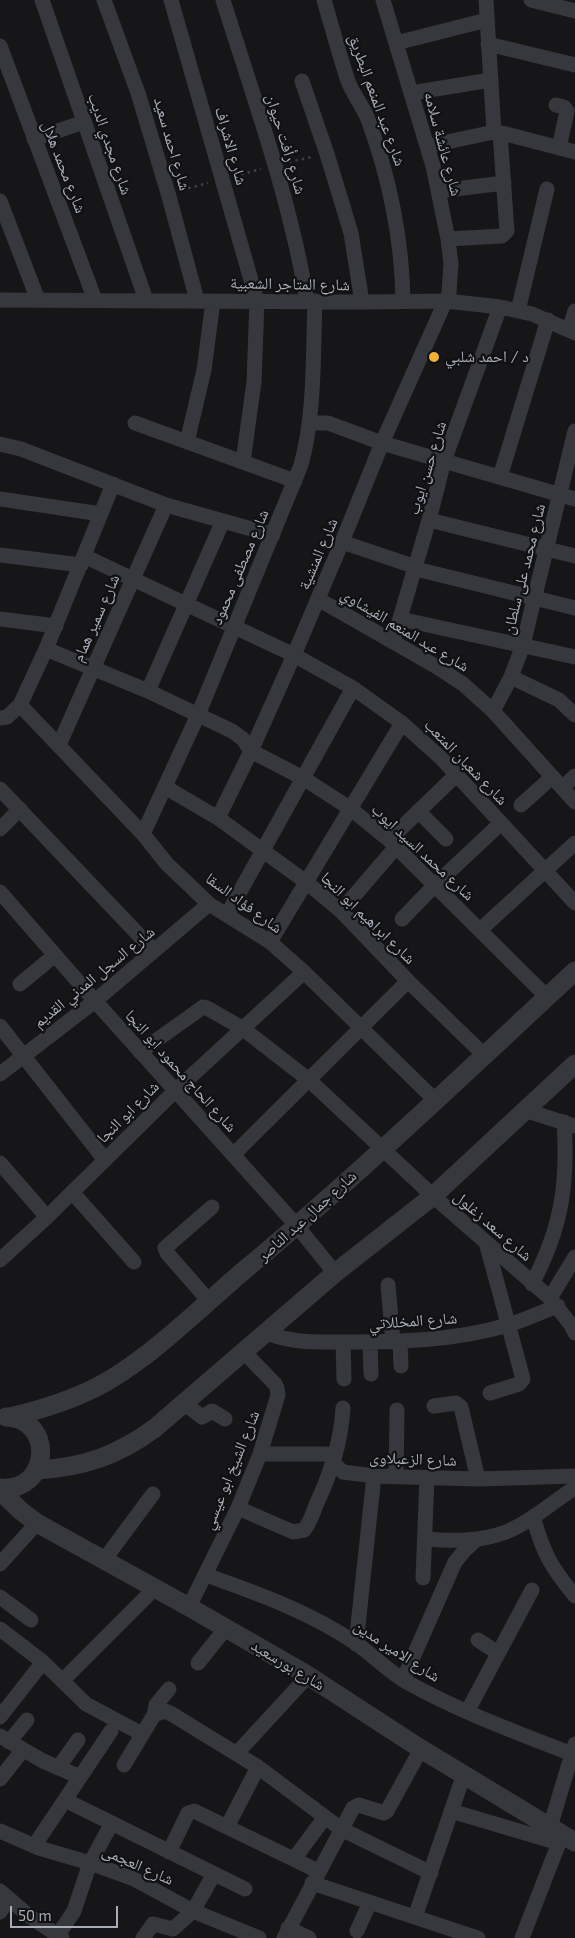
<!DOCTYPE html>
<html>
<head>
<meta charset="utf-8">
<style>
  body { margin:0 }
  #map { position:relative; width:575px; height:1938px; overflow:hidden; background:#161618; font-family:"Exo 2",sans-serif }
  canvas { display:block }
  .scale { position:absolute; left:10px; top:1906px; width:108px; height:22px; box-sizing:border-box; border:2px solid #a8adb8; border-top:0; padding-left:6px; font-size:15px; line-height:18px; white-space:nowrap; color:#a8adb8; -webkit-text-stroke:4px #111113; paint-order:stroke }
</style>
</head>
<body>
<div id="map">
<canvas width="575" height="1938"></canvas>
<div class="scale">50 m</div>
</div>
<script>
const context = document.querySelector('canvas').getContext('2d');
context.lineJoin = 'round';
function stroke(path, color, width, dash) { context.strokeStyle = color; context.lineWidth = width; context.lineCap = dash ? 'butt' : 'round'; context.setLineDash(dash || []); context.stroke(path); }
function write(font, color, halo, rows, align = 'center') {
  context.font = font + ' "Exo 2","Noto Naskh Arabic",sans-serif'; context.lineWidth = 4.5; context.setLineDash([]); context.textBaseline = 'middle'; context.strokeStyle = halo; context.fillStyle = color; for (const [text, x, y, turn = 0] of rows) {
    context.save(); context.translate(x, y); context.rotate((+turn || 0) * Math.PI / 180); context.textAlign = isNaN(turn) ? turn : align; if (halo) context.strokeText(text, 0, 0); context.fillText(text, 0, 0); context.restore();
  }
}
const path = new Path2D(`
  M289,162L312,157
  M235,176L261,169
  M182,190L208,183`);
const minor = new Path2D(`
  M42,0L146,300
  M104,0L138,93L168,193L197,300
  M171,0L257,301L254,382L243,462
  M223,0C254,99 290,198 307,301
  M324,0C332,27 339,54 348,81C353,95 364,107 369,122C390,180 402,239 403,301
  M486,0L494,132
  M531,0L575,11
  M396,43L487,20
  M488,44L575,65
  M0,46L95,300
  M302,81L327,154L351,233L362,302
  M411,93L491,80
  M556,105L564,107L567,111L559,148
  M34,139L84,122
  M428,146L494,132L506,134L575,152
  M439,191L504,183
  M0,201L38,300
  M448,239L502,236L507,231L500,133
  M0,300L362,302L446,301L500,307L532,314L575,333
  M518,311L547,189
  M569,330L575,311
  M135,423L295,481
  M309,423H328L382,443L575,499
  M187,442L204,370L213,301
  M0,444L21,449L166,505L273,535
  M500,477L548,320
  M0,499L101,514
  M429,520L575,556
  M342,542L416,567
  M0,555L81,565
  M84,556L294,655L353,688L402,723L441,758L575,903
  M416,569L575,608
  M318,599L437,667L463,684L493,711L575,802
  M0,619L56,626
  M400,619L575,657
  M393,642L429,520L444,461L500,307
  M46,649L148,691L232,731L243,739L251,751L303,778L351,809L389,840L547,997
  M511,677L559,700L575,715
  M148,691L222,523
  M20,705L143,834L167,864L185,881L209,904L270,942L304,972L435,1100
  M493,711L511,677L523,645L575,431
  M0,718L7,717L20,705L46,649L113,484
  M59,745L166,505
  M165,787L218,818L306,882L341,911L408,981L484,1055
  M562,788L575,776
  M0,789L154,951
  M521,805L552,777
  M418,811L446,839
  M218,818L251,751L294,655L342,542L382,443L449,293L451,264L448,239L433,166L383,0
  M0,829L20,809
  M143,834L198,715L301,465C315,415 313,354 315,301
  M389,840L456,775
  M0,892L95,1001L297,1226L335,1273
  M341,911L396,847
  M227,915L353,688
  M402,919L435,885L501,823
  M480,930L575,843
  M270,942L402,723
  M20,984L55,955
  M0,1026L105,1160
  M140,1052L203,1007L207,1008L242,1028L309,1080L433,1196L550,1298L571,1325L575,1333
  M0,1074L95,1001L209,904
  M524,1110L575,1126
  M233,1155L408,981
  M0,1163L47,1217
  M72,1192L134,1262
  M486,1242L523,1379L519,1384L490,1393
  M0,1260L47,1217L175,1091L304,972
  M532,1284C562,1227 568,1184 564,1122
  M388,1285L393,1342
  M550,1298L575,1257
  M209,1301L167,1253L165,1248L212,1207
  M267,1333C292,1343 315,1342 342,1342C398,1342 454,1341 508,1325C525,1320 541,1312 558,1306
  M400,1341L401,1366
  M343,1342L344,1379
  M370,1343L371,1374
  M184,1403L202,1417L212,1411L225,1419
  M434,1406L456,1403L461,1407L478,1479
  M260,1454H326L332,1457L336,1466L343,1472L374,1476L478,1479L575,1476
  M396,1477L397,1410
  M238,1508L293,1532L304,1530C310,1523 313,1513 316,1505C331,1473 341,1443 343,1408
  M533,1517C544,1554 550,1566 575,1596
  M425,1539C452,1541 480,1542 506,1532C531,1522 552,1502 575,1488
  M104,1560L153,1494
  M0,1564L37,1523
  M206,1575C257,1593 312,1613 357,1644C374,1656 388,1671 405,1681C458,1711 515,1732 572,1754
  M423,1578L427,1478
  M0,1597L31,1620
  M189,1607L238,1508L260,1454L278,1395L277,1388L275,1384L245,1353
  M0,1629L43,1662L86,1704L142,1734
  M478,1640L498,1653
  M356,1644L374,1476
  M198,1663L226,1628
  M403,1680L455,1562L465,1550L477,1539
  M62,1681L155,1588
  M467,1712L532,1590
  M154,1715L156,1705L169,1689
  M0,1717L43,1662
  M0,1736L43,1761L80,1777
  M9,1742L27,1720
  M237,1753L308,1676
  M124,1765L154,1715L165,1711L170,1713L258,1767L341,1829L431,1873
  M58,1768L78,1740
  M0,1779L22,1751
  M65,1800L245,1889
  M451,1811L559,1843
  M227,1827L258,1767
  M550,1827L575,1744
  M0,1831L39,1848L90,1863L134,1879L193,1911L259,1938
  M34,1846L111,1731
  M169,1852L188,1813L194,1811L318,1871
  M294,1859L325,1817
  M312,1883L478,1938
  M0,1891L29,1916L62,1938
  M0,1912L9,1899
  M415,1917L464,1774
  M288,1928L309,1938
  M357,1931L370,1902
  M58,1935L74,1911L90,1863L112,1823
  M143,1938L153,1924L173,1929L193,1911L214,1874
  M284,1938L353,1808L359,1805L384,1813L387,1811L421,1749
  M522,1938L562,1835`);
const tertiary = new Path2D(`
  M10,1417C44,1409 76,1399 106,1382C154,1354 198,1310 241,1273C356,1177 465,1073 575,971
  M37,1470C84,1467 117,1456 155,1428L335,1273L433,1196L575,1064
  M0,1488C51,1493 55,1418 6,1417
  M0,1491L21,1511L37,1523L189,1607L304,1673L421,1749L575,1842`);
const markers = [
  [434,357,6,"#f2b134"]
];
const streetNames = [
  ["شارع عبد المنعم البطريق",377,100,70],
  ["شارع مجدي الديب",110,144,71],
  ["شارع احمد سعيد",172,144,74],
  ["شارع رأفت حيوان",286,144,73],
  ["شارع عائشة سلامه",443,144,75],
  ["شارع الاشراف",231,146,74],
  ["شارع محمد هلال",64,167,69],
  ["شارع المتاجر الشعبية",290,284,1],
  ["شارع حسن ايوب",427,468,-73],
  ["شارع المنشية",318,554,-67],
  ["شارع مصطفى محمود",240,567,-67],
  ["شارع محمد على سلطان",524,569,-76],
  ["شارع سمير همام",96,618,-66],
  ["شارع عبد المنعم الفيشاوي",405,630,31],
  ["شارع شعبان المتعب",466,762,46],
  ["شارع محمد السيد ايوب",423,852,43],
  ["شارع فؤاد السقا",244,903,36],
  ["شارع ابراهيم ابو النجا",368,918,44],
  ["شارع السجل المدني القديم",94,977,-39],
  ["شارع الحاج محمود ابو النجا",181,1071,48],
  ["شارع ابو النجا",128,1112,-45],
  ["شارع جمال عبد الناصر",307,1216,-42],
  ["شارع سعد زغلول",493,1226,41],
  ["شارع المخللاتي",413,1321,-4],
  ["شارع الزعبلاوى",413,1459,2],
  ["شارع الشيخ ابو عيسي",231,1470,-68],
  ["شارع الامير مدين",397,1651,33],
  ["شارع بورسعيد",288,1665,31],
  ["شارع العجمى",138,1865,24]
];
const poiNames = [
  ["د / احمد شلبي",445,357]
];
stroke(path, '#3d3f44', 2.5, [2.5, 4]);
stroke(minor, '#37383d', 15);
stroke(tertiary, '#37383d', 19);
for (const [x, y, r, color] of markers) { const dot = new Path2D(); dot.arc(x, y, r, 0, 2 * Math.PI); context.fillStyle = color; context.fill(dot); stroke(dot, '#111113', 2); }
write('16px', '#a8adb8', '#111113', streetNames);
write('16px', '#a8adb8', '#111113', poiNames, 'left');
</script>
</body>
</html>
